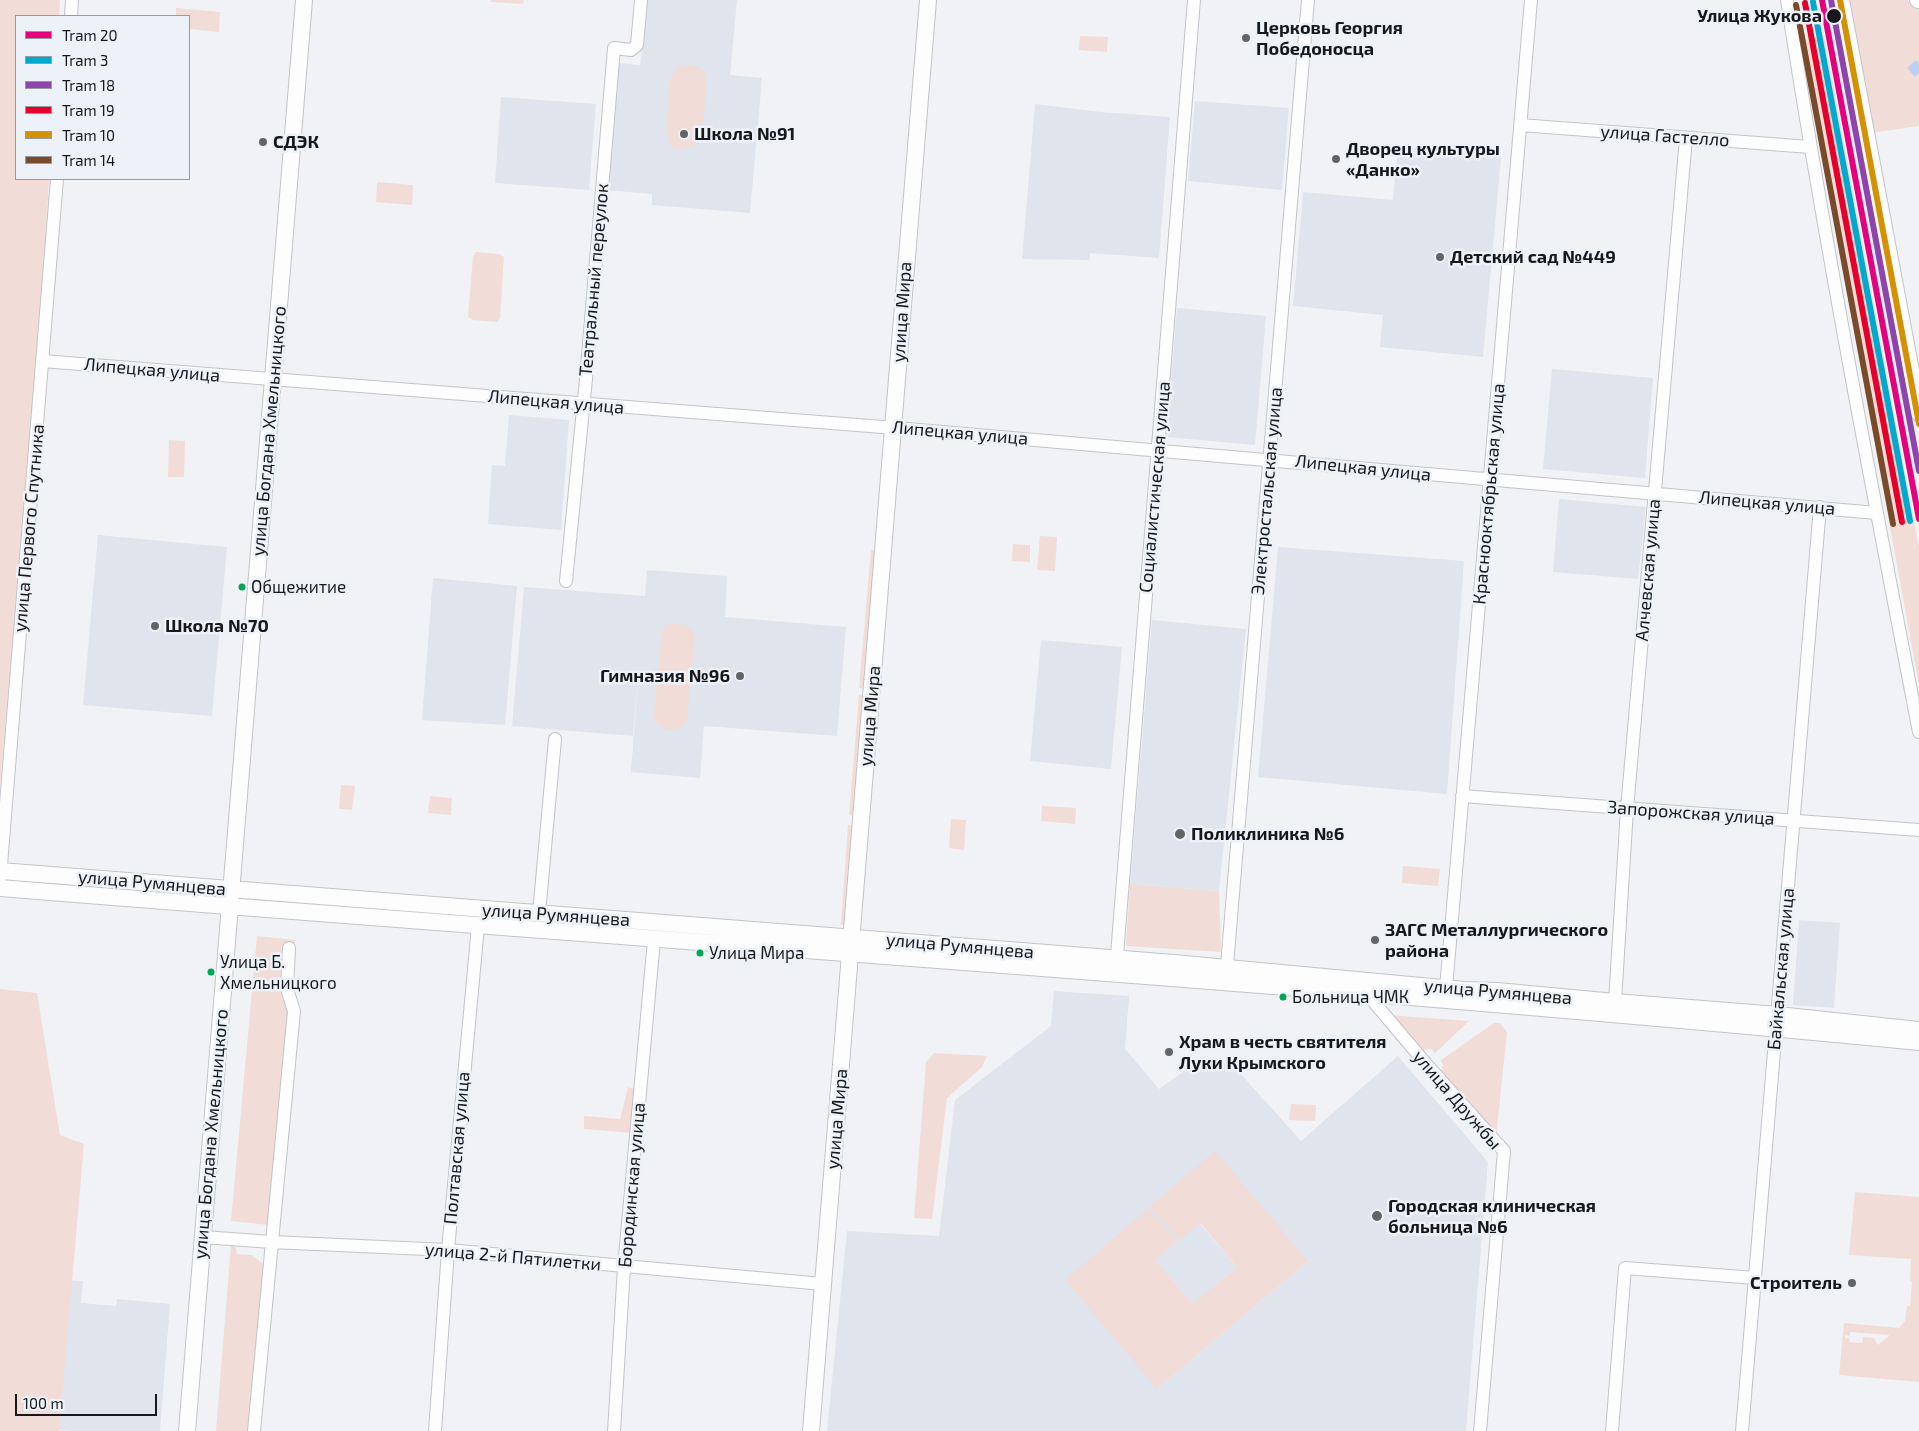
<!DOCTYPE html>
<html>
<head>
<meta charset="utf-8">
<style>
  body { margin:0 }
  #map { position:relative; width:1919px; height:1431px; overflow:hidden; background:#f0f2f5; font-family:"Exo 2",sans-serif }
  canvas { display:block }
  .legend { position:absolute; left:15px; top:15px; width:175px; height:165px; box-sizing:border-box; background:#edf1f8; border:1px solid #979aa0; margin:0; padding:6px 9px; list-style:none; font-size:15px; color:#17181b }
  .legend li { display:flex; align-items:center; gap:10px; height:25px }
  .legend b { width:25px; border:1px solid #979aa0 }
  .scale { position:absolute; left:15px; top:1394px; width:142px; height:22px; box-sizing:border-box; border:2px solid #17181b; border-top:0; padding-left:6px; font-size:15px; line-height:18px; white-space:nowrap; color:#17181b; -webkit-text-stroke:4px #edf1f8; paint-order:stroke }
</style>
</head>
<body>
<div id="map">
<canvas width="1919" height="1431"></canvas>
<ul class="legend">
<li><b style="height:6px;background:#e5007d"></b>Tram 20</li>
<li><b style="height:6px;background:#00a9ce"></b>Tram 3</li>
<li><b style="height:6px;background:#8e44ad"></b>Tram 18</li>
<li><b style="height:6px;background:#e4002b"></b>Tram 19</li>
<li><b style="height:6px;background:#d59104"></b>Tram 10</li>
<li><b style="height:6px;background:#7a4b2a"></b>Tram 14</li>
</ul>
<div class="scale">100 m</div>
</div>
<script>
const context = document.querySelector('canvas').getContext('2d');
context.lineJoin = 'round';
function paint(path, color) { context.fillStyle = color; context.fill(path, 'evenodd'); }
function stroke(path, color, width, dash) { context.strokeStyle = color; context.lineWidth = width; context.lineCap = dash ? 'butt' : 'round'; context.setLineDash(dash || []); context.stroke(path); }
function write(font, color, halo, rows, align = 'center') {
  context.font = font + ' "Exo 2",sans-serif'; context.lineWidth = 5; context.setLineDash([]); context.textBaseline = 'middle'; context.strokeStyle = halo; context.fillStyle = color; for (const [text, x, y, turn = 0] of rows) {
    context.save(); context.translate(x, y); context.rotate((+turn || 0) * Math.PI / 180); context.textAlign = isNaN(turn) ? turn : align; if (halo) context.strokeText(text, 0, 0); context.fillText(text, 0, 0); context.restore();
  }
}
const built = new Path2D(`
  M646,0H737L730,75L762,78L750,213L652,205V194L606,190L617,63L640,65Z
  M501,97L596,104L589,190L495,183Z
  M1195,101L1289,108L1282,190L1188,181Z
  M1035,104L1101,112L1170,117L1159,258L1090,253L1089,260L1022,259Z
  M1398,147L1501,157L1483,357L1380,347L1383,315L1293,306L1303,192L1393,200Z
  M1177,308L1266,316L1255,445L1166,437Z
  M1552,369L1653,378L1645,478L1543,469Z
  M509,415L569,420L561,530L488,524L492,465L505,466Z
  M1559,499L1646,507L1638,579L1553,572Z
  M98,535L227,547L212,716L83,705Z
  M1278,547L1464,561L1447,794L1258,777Z
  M647,570L727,576L725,617L846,627L837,736L704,726L700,778L631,772L639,666L633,736L512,726L524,587L645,596Z
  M433,578L517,586L505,725L422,720Z
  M1152,620L1246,629L1219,891L1130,884Z
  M1041,640L1122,647L1111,769L1030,761Z
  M1799,920L1840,923L1834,1008L1793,1005Z
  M1054,991L1129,996L1125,1049L1159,1089L1186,1070L1205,1061L1225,1064L1240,1073L1301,1141L1398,1056L1488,1162L1466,1431H827L847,1231L939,1236L955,1100L1051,1026ZM1199,1223L1308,1261L1157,1389L1155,1260L1193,1305L1237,1267Z
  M50,1279L83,1281L81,1303L116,1306L117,1299L170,1304L160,1431H69L38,1428Z`);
const green = new Path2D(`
  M0,0H60L59,16H16V179H49L40,334L0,786Z
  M491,0H524L523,4L491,2Z
  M1850,0H1907L1919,9V63L1916,60L1915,76L1919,73V126L1871,133Z
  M176,8L220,12L219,32L189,29V16H176Z
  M1824,35L1919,549V685L1801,41Z
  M1080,36L1108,37L1107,52L1079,50Z
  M684,65C691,65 701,65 705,73C710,81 702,135 698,144C661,162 666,129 668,105C669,95 668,80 674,71C676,68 680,66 684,65Z
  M377,182L413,185L412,205L376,202Z
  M476,252L499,254L504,257L500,318L497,322L473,320L468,317L473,257Z
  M169,440L185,441L184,477H168Z
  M1040,536L1057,537L1055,571L1037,570Z
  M1013,544L1030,545V562L1012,561Z
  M871,550L879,551L867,689L859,688Z
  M672,623C682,623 690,625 695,635L687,720C681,735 659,733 654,717L662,632L665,626Z
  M859,695L866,696L857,816L849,815Z
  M341,785L355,786L352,810L339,809Z
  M430,796L452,798L451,815L428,813Z
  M1042,806L1076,808L1075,824L1041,821Z
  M951,819L966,820L964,850L949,848Z
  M848,825L856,826L849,925H841Z
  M1403,866L1440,869L1438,886L1402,883Z
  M1130,884L1219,891L1221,952L1126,946Z
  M257,936L295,940L269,1225L231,1221Z
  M0,989L37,993L60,1135L84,1144L59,1431H0Z
  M1388,1015L1469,1021L1435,1053L1432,1049H1427L1420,1053Z
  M1494,1023H1500L1507,1032L1496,1137L1440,1076L1443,1065L1441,1060Z
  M934,1053L987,1056L982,1067L947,1098L932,1219L914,1218L926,1062Z
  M628,1087L637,1090L632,1133L584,1129V1116L620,1119Z
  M1291,1104L1316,1105L1315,1121L1289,1120Z
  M1215,1151L1308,1261L1157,1389L1065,1280L1149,1208L1177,1241L1155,1260L1193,1304L1237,1267L1200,1223L1179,1240L1150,1206Z
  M1855,1192L1919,1197V1382L1839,1375L1844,1323L1899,1328L1905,1321L1907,1306H1910L1912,1282L1910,1281L1911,1259L1849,1255ZM1850,1332L1889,1335V1336L1878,1345L1874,1338L1863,1337L1862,1343L1849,1342L1850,1339L1845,1338V1335L1850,1336Z
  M231,1245H235L237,1254L252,1255L264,1265L249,1431H216Z`);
const water = new Path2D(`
  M1916,60L1919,63V73L1915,77L1907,68Z`);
const minor = new Path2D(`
  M1787,0C1825,245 1872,489 1919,732
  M71,16L72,0
  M1520,125L1810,147
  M42,361L908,429L1877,513
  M566,581L586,379L614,48L631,50L637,45L641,0
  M1462,796L1919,830
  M0,877L57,179
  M539,913L555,739
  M1116,967L1194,0
  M1226,977L1308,0
  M1446,988L1531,0
  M1367,994L1427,1065L1504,1151L1480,1431
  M1615,1002L1627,809L1686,138
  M203,1237L272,1242L448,1250L823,1284
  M254,1431L294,1011L287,989L289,948
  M435,1431L448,1250L478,926
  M614,1431L624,1267L654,940
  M1612,1431L1625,1268L1755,1278
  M1742,1431L1820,507`);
const major = new Path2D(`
  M1841,0L1919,413
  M1918,0H1919
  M0,871L1174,963L1464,990L1497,991L1615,1002L1778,1015L1919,1030
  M0,888C640,940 1280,981 1919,1042
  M187,1431L304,0
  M811,1431L928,0`);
const tram1 = new Path2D(`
  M1822,0L1919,519`);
const tram2 = new Path2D(`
  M1813,2L1910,521`);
const tram3 = new Path2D(`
  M1831,0L1919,471`);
const tram4 = new Path2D(`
  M1805,3L1902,522`);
const tram5 = new Path2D(`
  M1840,0L1919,424`);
const tram6 = new Path2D(`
  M1796,5L1893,524`);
const markers = [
  [1834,16,8,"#17181b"],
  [1246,38,5,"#636467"],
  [684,134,5,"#636467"],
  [263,142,5,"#636467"],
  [1336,159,5,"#636467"],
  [1440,257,5,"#636467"],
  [242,587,4.5,"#00a651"],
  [155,626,5,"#636467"],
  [740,676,5,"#636467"],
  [1180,834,6,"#636467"],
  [1375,940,5,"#636467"],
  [700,953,4.5,"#00a651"],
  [211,972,4.5,"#00a651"],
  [1283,997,4.5,"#00a651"],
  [1169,1052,5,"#636467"],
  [1377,1216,6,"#636467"],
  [1852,1283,5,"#636467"]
];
const busNames = [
  ["Общежитие",251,587],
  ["Улица Мира",709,953],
  ["Улица Б.",220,962],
  ["Хмельницкого",220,983],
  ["Больница ЧМК",1292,997]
];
const stopNames = [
  ["Улица Жукова",1822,16]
];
const poiNames = [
  ["Церковь Георгия",1256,28],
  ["Победоносца",1256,49],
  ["Школа №91",694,134],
  ["СДЭК",273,142],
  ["Дворец культуры",1346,149],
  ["«Данко»",1346,170],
  ["Детский сад №449",1450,257],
  ["Школа №70",165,626],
  ["Гимназия №96",730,676,"right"],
  ["Поликлиника №6",1191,834],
  ["ЗАГС Металлургического",1385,930],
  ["района",1385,951],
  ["Храм в честь святителя",1179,1042],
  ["Луки Крымского",1179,1063],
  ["Городская клиническая",1388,1206],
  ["больница №6",1388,1227],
  ["Строитель",1842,1283,"right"]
];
const streetNames = [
  ["улица Гастелло",1665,136,4],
  ["Театральный переулок",594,280,-85],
  ["улица Мира",902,312,-86],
  ["Липецкая улица",152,370,5],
  ["Липецкая улица",556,402,5],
  ["улица Богдана Хмельницкого",269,431,-85],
  ["Липецкая улица",960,433,5],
  ["Липецкая улица",1363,468,6],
  ["Социалистическая улица",1155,487,-85],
  ["Электростальская улица",1267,491,-85],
  ["Краснооктябрьская улица",1489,494,-85],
  ["Липецкая улица",1767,503,5],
  ["улица Первого Спутника",29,528,-85],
  ["Алчевская улица",1648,570,-85],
  ["улица Мира",870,716,-85],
  ["Запорожская улица",1691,813,4],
  ["улица Румянцева",152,883,5],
  ["улица Румянцева",556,915,4],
  ["улица Румянцева",960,946,5],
  ["Байкальская улица",1781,969,-85],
  ["улица Румянцева",1498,992,5],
  ["улица Дружбы",1457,1100,49],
  ["улица Мира",837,1119,-85],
  ["улица Богдана Хмельницкого",211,1134,-85],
  ["Полтавская улица",457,1148,-85],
  ["Бородинская улица",632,1185,-85],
  ["улица 2-й Пятилетки",513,1257,5]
];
paint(built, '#e0e4ed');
paint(green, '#f2dcd8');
paint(water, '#bdd0f4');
stroke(minor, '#c2c4c7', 14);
stroke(major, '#c2c4c7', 18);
stroke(minor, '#fdfdfe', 12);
stroke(major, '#fdfdfe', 16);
stroke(tram1, '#e5007d', 6);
stroke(tram2, '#00a9ce', 6);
stroke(tram3, '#8e44ad', 6);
stroke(tram4, '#e4002b', 6);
stroke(tram5, '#d59104', 6);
stroke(tram6, '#7a4b2a', 6);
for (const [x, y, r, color] of markers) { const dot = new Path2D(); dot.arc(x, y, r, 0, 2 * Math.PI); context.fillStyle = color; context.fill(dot); stroke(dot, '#edf1f8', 2); }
write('17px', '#17181b', '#edf1f8', busNames, 'left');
write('bold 18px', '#17181b', '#edf1f8', stopNames, 'right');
write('bold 18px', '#17181b', '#edf1f8', poiNames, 'left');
write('18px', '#17181b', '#edf1f8', streetNames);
</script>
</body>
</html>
